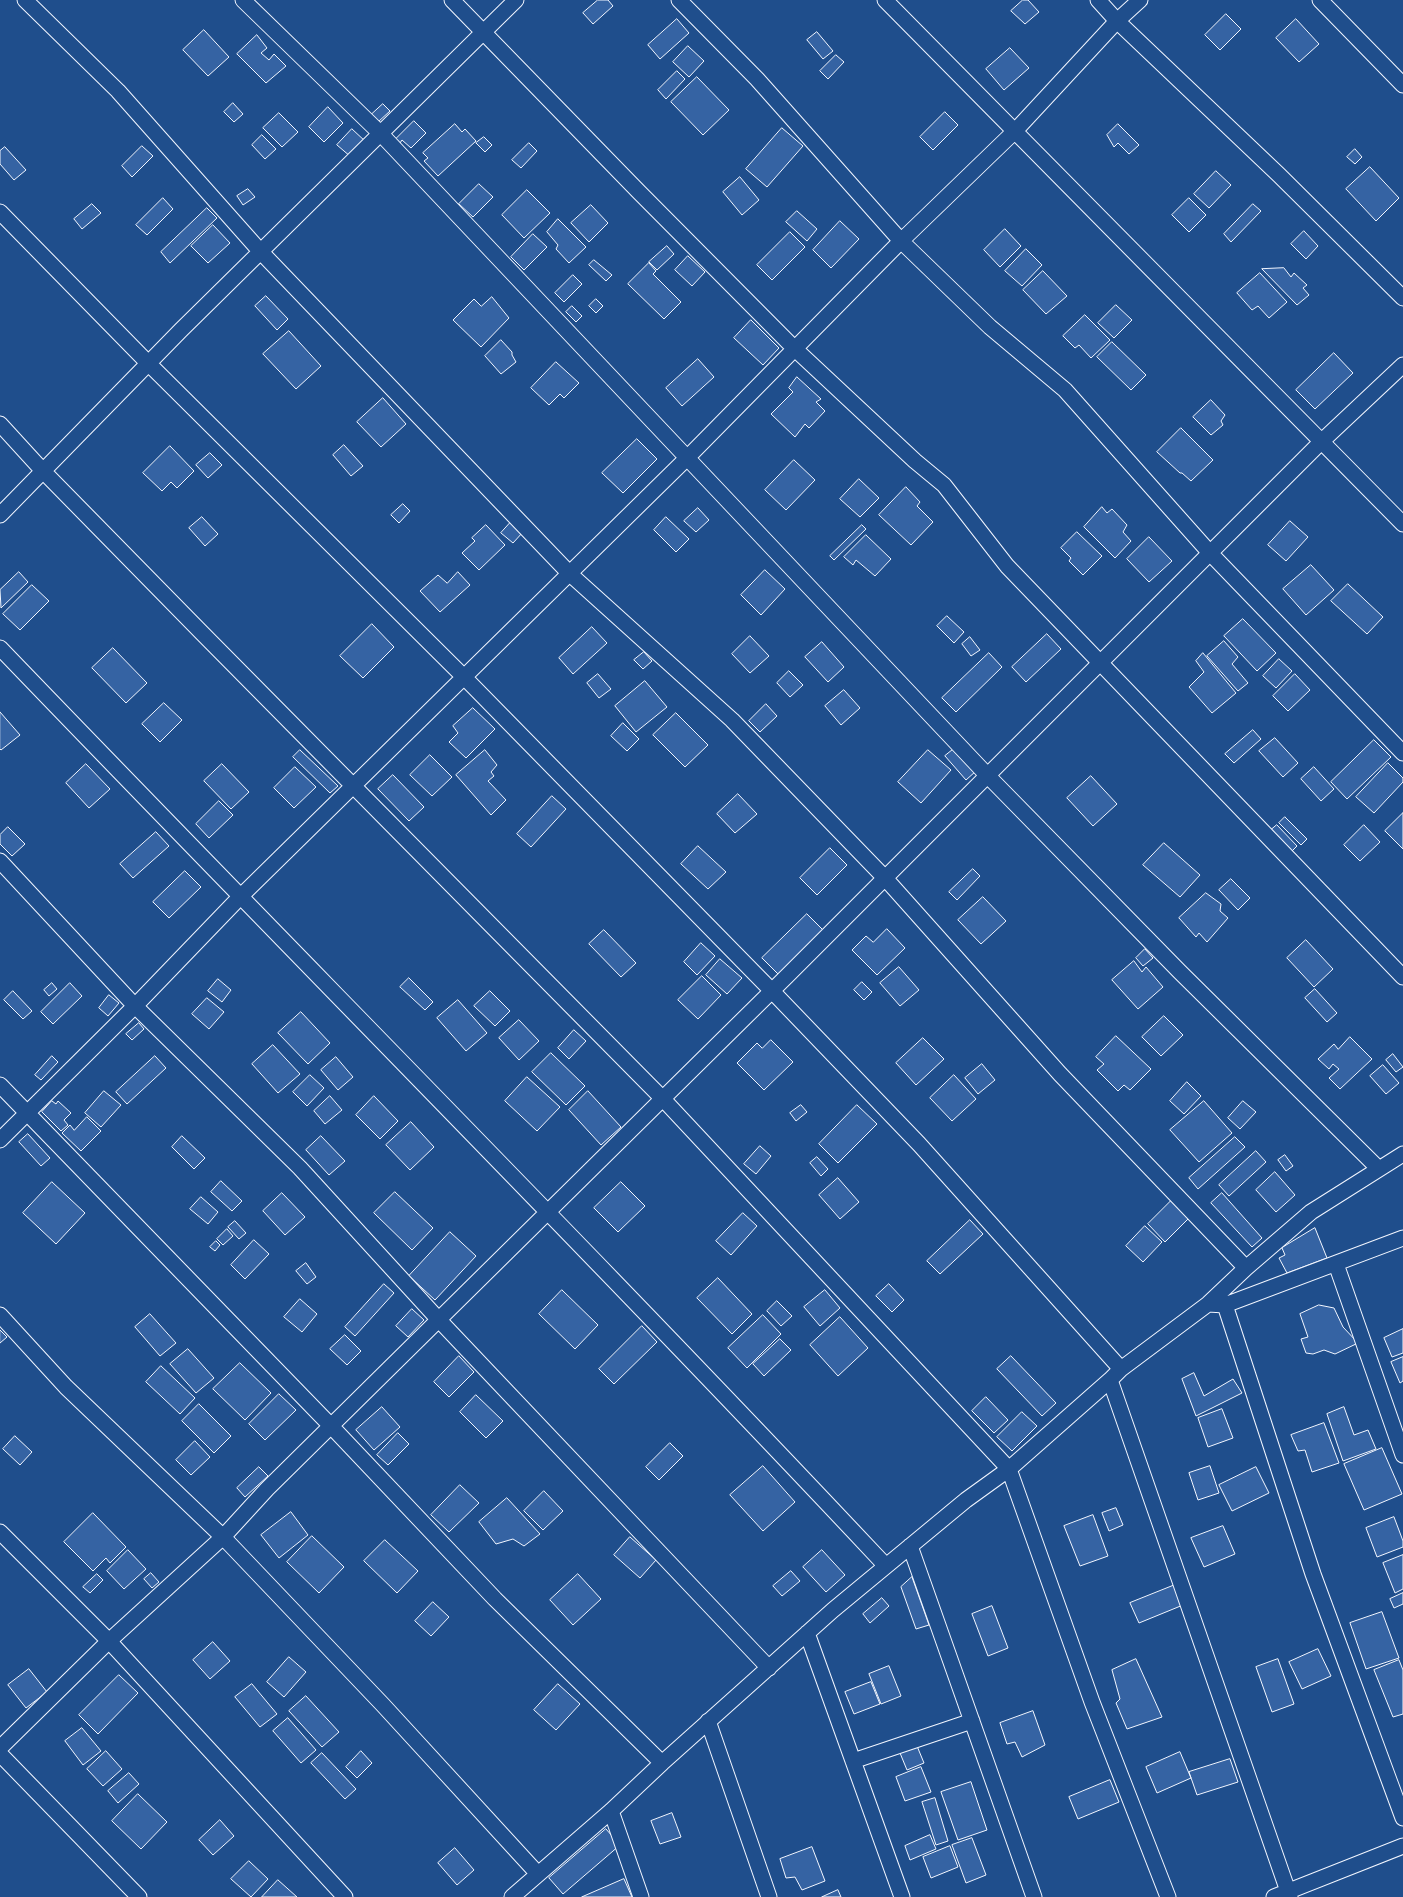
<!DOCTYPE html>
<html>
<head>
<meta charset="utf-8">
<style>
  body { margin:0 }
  canvas { display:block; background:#1f4e8c }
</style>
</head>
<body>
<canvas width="1403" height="1897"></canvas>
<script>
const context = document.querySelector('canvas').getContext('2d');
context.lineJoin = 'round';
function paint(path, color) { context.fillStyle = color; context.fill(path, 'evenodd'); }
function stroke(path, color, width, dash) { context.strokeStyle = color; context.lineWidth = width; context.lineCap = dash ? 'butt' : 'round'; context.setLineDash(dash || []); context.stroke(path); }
const building = new Path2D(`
  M598,0H608L613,6L593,24L583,13Z
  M1023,0H1028L1039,12L1025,24L1011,11Z
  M1226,14L1241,29L1220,50L1205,35Z
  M677,19L689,33L660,59L648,45Z
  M1296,19L1319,44L1299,62L1276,38Z
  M204,30L229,57L208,76L183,50Z
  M817,32L833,51L823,59L807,40Z
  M257,35L267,48L261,53L269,60L274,54L286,66L266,83L237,54Z
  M688,46L704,61L689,77L673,62Z
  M1010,48L1029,68L1004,90L986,69Z
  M836,55L844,62L828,79L820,71Z
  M677,71L685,79L666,99L658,90Z
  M697,77L729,110L703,135L671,102Z
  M233,103L243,114L234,122L224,112Z
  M383,104L390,111L378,122L371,115Z
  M328,107L343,123L324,142L309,127Z
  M945,112L958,125L933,150L920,137Z
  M279,113L298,132L282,147L263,128Z
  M414,121L426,133L411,148L402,140L400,143L396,139Z
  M455,124L462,132L465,129L476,141L438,176L424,161L428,158L423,153Z
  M1118,124L1139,145L1129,154L1118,143L1114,147L1107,135Z
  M782,128L803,146L767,187L746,169Z
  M352,129L366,142L351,157L337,145Z
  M262,135L276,149L265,159L252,145Z
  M484,137L492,145L485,152L476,143Z
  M529,143L537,151L521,168L512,160Z
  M142,146L153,156L132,177L122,166Z
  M5,147L26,170L14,180L0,164V151Z
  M1355,149L1362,157L1355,164L1347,157Z
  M1370,167L1399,198L1376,221L1346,189Z
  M1216,171L1231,185L1209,208L1194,194Z
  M740,177L759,200L742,215L723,192Z
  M479,184L493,197L473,217L459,204Z
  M248,189L255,197L243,205L237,196Z
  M527,190L550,213L524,238L502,215Z
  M163,198L173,209L147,235L136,225Z
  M1189,198L1206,215L1189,232L1172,215Z
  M92,204L101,213L82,229L74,219Z
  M1253,204L1261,211L1231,242L1224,234Z
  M591,205L608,223L589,242L571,223Z
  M207,208L217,218L170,263L161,252Z
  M797,211L817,229L807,241L786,222Z
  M558,219L586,247L569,263L556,249L558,245L547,232Z
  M840,221L859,239L831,268L813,250Z
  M213,225L230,243L208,263L191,246Z
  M1005,229L1021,246L1000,267L984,250Z
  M1304,231L1318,246L1306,259L1291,244Z
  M790,232L805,247L772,280L757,265Z
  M533,234L547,247L524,270L511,257Z
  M667,246L674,254L657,270L649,262Z
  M1026,249L1042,265L1022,286L1005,271Z
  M688,256L705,272L692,286L675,270Z
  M594,260L612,275L606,281L589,265Z
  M649,263L656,271L653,274L681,302L664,319L628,284Z
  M1284,268L1291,277L1294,273L1307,285L1303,288L1309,295L1297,305L1262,269Z
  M1043,271L1067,296L1046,314L1023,290Z
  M1260,273L1287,302L1269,318L1258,306L1252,310L1237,293Z
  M573,275L582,284L564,302L555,293Z
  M266,296L288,319L277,330L255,306Z
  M492,297L509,318L481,347L453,320L474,299L481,306Z
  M596,299L603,306L596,313L589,306Z
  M1116,305L1132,320L1114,338L1098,323Z
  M572,306L582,316L576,322L566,312Z
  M1085,315L1110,340L1091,358L1079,345L1075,348L1063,336Z
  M751,320L779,348L763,365L734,338Z
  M289,331L321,366L296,389L263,354Z
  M501,340L512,352V355L516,362L501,374L485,356Z
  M1112,342L1146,375L1131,390L1097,357Z
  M1334,353L1353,373L1315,409L1296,390Z
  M698,359L714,377L682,406L666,388Z
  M556,362L579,383L564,398L560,394L549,405L531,388Z
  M797,377L821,399L816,402L825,411L809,428L805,424L795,437L771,414L793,392L789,388Z
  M383,398L406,424L381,447L357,422Z
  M1211,400L1225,415L1221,421L1223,425L1211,435L1193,417Z
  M1181,428L1213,460L1191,481L1182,473H1180L1157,452Z
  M637,439L657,459L623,493L602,473Z
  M344,445L363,466L351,476L333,455Z
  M170,446L194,471L177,488L171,482L162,491L143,473Z
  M210,453L222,465L208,478L196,465Z
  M794,460L815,480L786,510L765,490Z
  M859,479L879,498L860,517L840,499Z
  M906,487L920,502L917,506L933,522L911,545L879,515Z
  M403,504L410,511L399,523L391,515Z
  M1102,507L1107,513L1112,509L1127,525L1123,532L1131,541L1115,558L1084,527Z
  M698,508L709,520L696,532L684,521Z
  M202,517L218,534L205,546L189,528Z
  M666,517L689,539L676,552L654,530Z
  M1290,521L1308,537L1286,561L1268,545Z
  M511,522L523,532L513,543L501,533Z
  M486,525L505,545L479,570L462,553L475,541L472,538Z
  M862,525L866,529L834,560L830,556Z
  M1077,532L1102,556L1083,575L1069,561L1071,558L1061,548Z
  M866,535L891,559L875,576L856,560L853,565L844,557Z
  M1149,537L1172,561L1149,582L1127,559Z
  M1311,565L1334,590L1306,615L1283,589Z
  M765,570L785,589L761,615L741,595Z
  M19,572L28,582L1,608L0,590Z
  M458,572L470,585L440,612L420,591L438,575L447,583Z
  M1348,584L1383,617L1367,634L1331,601Z
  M32,585L49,601L20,630L3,614Z
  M947,616L964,632L954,643L937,626Z
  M1243,619L1276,653L1257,671L1224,636Z
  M372,624L394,647L363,678L340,656Z
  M592,627L607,643L573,674L559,658Z
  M1047,634L1061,649L1026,682L1012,667Z
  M750,636L769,656L750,673L732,654Z
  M970,637L980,650L971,656L962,644Z
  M1224,641L1238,657L1232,664L1248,683L1238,691L1207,656Z
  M822,642L844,667L828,682L805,657Z
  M113,648L147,683L126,703L92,668Z
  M644,652L652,661L643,669L634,660Z
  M989,653L1002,667L956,712L942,698Z
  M1203,653L1236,693L1212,713L1189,687L1204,672L1196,661Z
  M1279,659L1292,671L1276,688L1263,676Z
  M789,671L803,685L790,697L777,683Z
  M598,674L611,689L599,698L587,683Z
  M1295,674L1310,690L1288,711L1273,696Z
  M645,681L667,707L636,732L615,706Z
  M844,690L860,708L841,725L825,706Z
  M164,703L182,720L160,742L142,724Z
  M766,704L777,716L760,732L749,721Z
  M473,708L495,729L466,758L449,742L458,733L453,726Z
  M0,712L20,735L1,750L0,749Z
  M676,713L708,745L685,767L653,735Z
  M623,723L639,739L627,751L611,736Z
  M1253,730L1261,739L1234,763L1225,754Z
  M1275,738L1298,763L1283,777L1259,751Z
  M1374,740L1391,757L1347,799L1331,782Z
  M955,748L976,771L966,780L945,756Z
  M300,750L338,786L330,793L293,757Z
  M485,750L497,765L491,772L494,776L488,781L506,800L491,815L456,775Z
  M928,750L951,770L921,803L898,782Z
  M430,755L452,777L432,796L410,775Z
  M1388,763L1403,778V782L1374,813L1356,797Z
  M86,764L110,789L89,808L66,783Z
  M222,764L249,792L231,809L204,781Z
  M295,767L316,787L294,808L274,788Z
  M1314,767L1334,789L1321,801L1301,779Z
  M393,775L424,807L409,821L378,789Z
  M1091,776L1117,804L1093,826L1067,798Z
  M738,794L757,814L735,833L717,814Z
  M552,796L566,809L531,847L517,834Z
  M219,801L233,815L209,838L196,824Z
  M1403,813V849L1385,831Z
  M1285,817L1307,839L1301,845L1279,823Z
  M1277,825L1297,846L1291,852L1271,830Z
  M1364,825L1380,842L1360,861L1344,845Z
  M8,827L25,844L12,856L0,844V835Z
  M156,832L169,846L133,878L120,864Z
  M1164,843L1200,875L1180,897L1143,865Z
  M698,846L726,872L708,889L681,864Z
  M830,848L847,865L817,895L800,878Z
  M973,869L980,876L957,900L949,892Z
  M185,871L201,887L169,918L153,902Z
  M1231,879L1250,898L1238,910L1219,890Z
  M1206,893L1221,904L1220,911L1228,918L1207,942L1199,933L1196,937L1179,918Z
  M983,897L1006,921L981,944L958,920Z
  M807,914L823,930L778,974L762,958Z
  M887,929L905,948L877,975L852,950L866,936L873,942Z
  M604,930L636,963L621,977L589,944Z
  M1306,940L1333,969L1314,987L1287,958Z
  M701,943L715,956L697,975L684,962Z
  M1145,949L1153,958L1143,966L1136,958Z
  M720,959L742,978L727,994L706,975Z
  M1134,961L1142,972L1146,967L1163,987L1138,1009L1112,980Z
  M899,967L919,990L900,1006L880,983Z
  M702,976L721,995L698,1019L678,1000Z
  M409,978L433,1002L425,1010L400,987Z
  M218,979L231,990L222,1002L208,991Z
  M862,982L872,992L864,1000L854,990Z
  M52,983L57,989L49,996L44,990Z
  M70,983L82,996L53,1024L41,1012Z
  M1315,989L1337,1013L1327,1022L1305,998Z
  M13,991L32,1011L23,1019L4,1000Z
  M490,991L510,1011L495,1026L474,1006Z
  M109,995L119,1003L108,1016L99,1008Z
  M207,998L224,1012L209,1029L192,1014Z
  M458,1000L487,1033L466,1051L437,1018Z
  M301,1012L330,1043L308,1064L278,1033Z
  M1164,1016L1183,1035L1161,1056L1142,1037Z
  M519,1020L539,1041L519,1060L499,1038Z
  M139,1023L144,1029L132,1040L126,1034Z
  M574,1030L586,1041L569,1059L558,1048Z
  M1116,1036L1151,1069L1130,1090L1124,1085L1118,1091L1097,1070L1104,1064L1096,1057Z
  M1350,1037L1372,1059L1340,1089L1329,1078L1339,1069L1333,1064L1329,1069L1318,1059L1334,1044L1338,1049Z
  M923,1038L944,1059L916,1085L896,1063Z
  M771,1040L793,1062L764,1090L737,1063L757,1043L762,1048Z
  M273,1045L300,1074L278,1093L252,1064Z
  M551,1053L585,1086L566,1105L532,1072Z
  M1393,1054L1403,1067L1396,1072L1386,1060Z
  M52,1056L58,1062L41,1080L35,1075Z
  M155,1056L166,1068L127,1104L116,1092Z
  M336,1057L353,1077L338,1090L321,1070Z
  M982,1064L995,1080L978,1094L965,1078Z
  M1383,1065L1399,1083L1386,1094L1370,1076Z
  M310,1075L324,1088L307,1106L293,1092Z
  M954,1075L976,1099L952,1121L930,1098Z
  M527,1077L560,1107L537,1131L505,1101Z
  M1187,1082L1201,1096L1184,1114L1170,1101Z
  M104,1091L121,1105L101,1127L85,1113Z
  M588,1091L621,1127L601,1145L569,1110Z
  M330,1096L342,1110L325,1124L314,1111Z
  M374,1096L398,1121L380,1139L356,1115Z
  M52,1101L56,1104L58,1101L71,1113L64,1120L68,1125L61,1131L42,1112Z
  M1204,1101L1232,1133L1199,1162L1170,1130Z
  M1243,1101L1256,1112L1240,1129L1228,1118Z
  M801,1105L807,1112L796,1121L790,1113Z
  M857,1105L877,1124L838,1163L819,1144Z
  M87,1117L101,1131L81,1151L62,1133L70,1125L74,1130Z
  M411,1122L434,1147L410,1170L386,1145Z
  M28,1134L50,1158L41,1166L19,1142Z
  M182,1136L205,1158L194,1169L172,1147Z
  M321,1136L345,1161L329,1175L306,1150Z
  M1235,1137L1245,1147L1198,1189L1189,1178Z
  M760,1146L771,1156L756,1174L744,1164Z
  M1256,1151L1266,1162L1229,1196L1219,1185Z
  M1285,1155L1293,1166L1286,1171L1278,1160Z
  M817,1157L828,1169L821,1176L810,1163Z
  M1275,1172L1295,1195L1276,1212L1256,1190Z
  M838,1178L859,1202L840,1219L819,1195Z
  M221,1181L242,1201L232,1211L211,1192Z
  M52,1182L85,1213L56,1244L23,1213Z
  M621,1182L645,1206L618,1232L594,1208Z
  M395,1192L433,1228L412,1250L374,1213Z
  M282,1193L305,1217L285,1235L263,1211Z
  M1222,1193L1262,1238L1252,1247L1211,1203Z
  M201,1197L218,1212L208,1224L190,1209Z
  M1171,1201L1189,1218L1165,1242L1148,1224Z
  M743,1213L757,1226L731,1255L716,1241Z
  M970,1220L983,1234L940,1274L927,1261Z
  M235,1221L246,1233L239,1239L228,1227Z
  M1145,1226L1162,1242L1143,1262L1126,1246Z
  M1315,1228L1327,1258L1287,1273L1279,1258L1285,1255L1282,1248Z
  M227,1229L233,1236L223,1245L217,1239Z
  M450,1232L476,1256L435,1300L409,1276Z
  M254,1240L269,1254L245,1279L231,1265Z
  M216,1241L220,1245L215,1251L210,1247Z
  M306,1263L316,1277L307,1284L296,1271Z
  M718,1278L752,1314L732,1334L697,1298Z
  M384,1284L394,1293L355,1336L345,1327Z
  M889,1284L904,1300L892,1312L876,1296Z
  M562,1290L598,1325L575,1349L539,1314Z
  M825,1290L840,1308L820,1326L804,1307Z
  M300,1299L317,1314L302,1332L284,1317Z
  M777,1301L792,1316L781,1326L767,1311Z
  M1319,1305L1334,1308L1343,1327L1358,1343L1335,1354L1324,1350L1313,1354L1306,1353L1301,1339L1308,1337L1300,1314Z
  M412,1309L424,1320L408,1337L396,1326Z
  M150,1314L176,1343L160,1356L135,1327Z
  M763,1315L781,1334L747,1368L728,1348Z
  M840,1317L868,1348L838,1376L810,1345Z
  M642,1326L657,1342L614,1384L599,1369Z
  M1403,1329V1353L1392,1357L1384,1338Z
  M0,1330L7,1337L0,1343Z
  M345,1335L361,1351L347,1365L330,1349Z
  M780,1339L791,1350L764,1376L753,1364Z
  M188,1349L214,1378L196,1393L170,1364Z
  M459,1356L474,1372L449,1397L434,1382Z
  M1011,1356L1056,1403L1042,1416L997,1369Z
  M1403,1357V1381L1400,1383L1391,1362Z
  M240,1363L271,1393L245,1420L213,1389Z
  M161,1366L195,1398L180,1414L146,1382Z
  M1194,1373L1204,1396L1233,1379L1242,1393L1196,1416L1182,1379Z
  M279,1394L296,1410L265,1440L249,1424Z
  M476,1395L503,1421L486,1438L460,1412Z
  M986,1397L1008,1420L994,1433L972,1411Z
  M199,1404L231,1436L214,1453L182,1421Z
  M382,1407L400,1427L374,1450L356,1430Z
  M1344,1407L1354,1435L1368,1430L1376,1449L1343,1461L1327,1414Z
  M1222,1409L1233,1438L1208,1447L1198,1418Z
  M1022,1412L1037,1426L1012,1451L997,1437Z
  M1324,1423L1339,1463L1312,1472L1305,1450L1298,1451L1291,1435Z
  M398,1433L409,1444L388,1465L377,1455Z
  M15,1436L32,1452L20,1465L3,1449Z
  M195,1441L210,1457L191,1475L176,1460Z
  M670,1443L683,1456L659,1480L646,1467Z
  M1382,1448L1402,1494L1364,1510L1344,1464Z
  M763,1466L795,1502L763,1531L730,1495Z
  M1210,1466L1219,1493L1198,1500L1189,1473Z
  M259,1467L268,1476L245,1497L237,1488Z
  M1256,1467L1269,1493L1232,1511L1219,1485Z
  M460,1485L479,1503L449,1532L431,1515Z
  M544,1491L563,1511L543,1530L524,1511Z
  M507,1498L540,1534L524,1546L513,1539L496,1544L479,1522Z
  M1116,1508L1123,1525L1109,1531L1102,1513Z
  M291,1512L308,1535L279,1558L261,1535Z
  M93,1513L126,1547L110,1563L106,1558L93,1571L64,1542Z
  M1093,1515L1108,1556L1080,1566L1064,1526Z
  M1394,1517L1403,1541V1547L1377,1557L1366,1528Z
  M1223,1526L1235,1554L1204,1567L1191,1538Z
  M312,1536L344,1567L319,1593L287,1562Z
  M630,1537L656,1560L640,1578L614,1555Z
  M385,1540L418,1571L397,1593L364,1561Z
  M128,1550L146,1569L124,1589L107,1571Z
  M822,1550L845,1575L826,1592L803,1567Z
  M1403,1555V1589L1395,1593L1383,1563Z
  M791,1571L800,1581L782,1596L773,1586Z
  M151,1573L159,1582L152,1588L144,1579Z
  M97,1574L103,1580L90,1593L83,1587Z
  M578,1574L601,1599L573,1625L550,1600Z
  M912,1577L929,1625L916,1629L901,1587Z
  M1175,1585L1183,1605L1139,1623L1130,1603Z
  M1403,1593V1604L1394,1608L1390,1599Z
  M882,1598L889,1606L870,1623L863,1614Z
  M433,1602L449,1617L431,1636L415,1621Z
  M992,1606L1008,1648L988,1656L972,1614Z
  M1382,1612L1399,1658L1366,1669L1350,1623Z
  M213,1642L230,1661L210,1679L193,1660Z
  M1318,1649L1331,1676L1302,1689L1289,1662Z
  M289,1657L306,1672L284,1697L267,1682Z
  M1136,1659L1162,1717L1127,1729L1116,1703L1120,1699L1112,1670Z
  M1278,1659L1294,1704L1272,1712L1256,1667Z
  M1399,1660L1403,1670V1714L1393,1717L1374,1670Z
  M889,1666L901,1696L881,1704L869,1674Z
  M29,1669L47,1692L26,1708L8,1685Z
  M119,1675L138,1693L98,1734L79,1715Z
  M871,1682L880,1704L854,1714L845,1692Z
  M252,1684L277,1714L260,1727L235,1697Z
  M558,1684L580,1704L556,1730L534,1710Z
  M306,1696L339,1732L322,1747L289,1711Z
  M1033,1711L1045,1745L1022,1757L1015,1742L1007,1744L1000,1723Z
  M288,1718L316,1750L301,1763L273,1731Z
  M82,1728L101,1751L83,1765L65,1741Z
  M917,1746L924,1763L907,1770L900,1753Z
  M106,1751L122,1769L103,1786L87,1769Z
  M361,1751L372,1763L357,1778L346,1767Z
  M1180,1752L1191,1778L1157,1793L1146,1767Z
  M322,1753L356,1789L345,1799L311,1763Z
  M1230,1759L1238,1782L1197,1795L1189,1772Z
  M921,1767L931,1792L905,1801L896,1777Z
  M129,1773L139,1784L118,1803L108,1791Z
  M1110,1780L1119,1802L1078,1819L1069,1797Z
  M971,1782L987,1830L958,1840L941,1792Z
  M138,1794L167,1822L141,1849L112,1821Z
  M935,1798L948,1841L936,1845L922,1802Z
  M672,1813L681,1837L660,1844L651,1821Z
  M220,1820L234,1836L213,1855L199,1840Z
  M606,1829L620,1845L563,1894L549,1878Z
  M930,1835L936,1849L910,1860L905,1846Z
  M972,1838L986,1875L966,1883L952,1845Z
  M950,1846L958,1867L931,1878L923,1857Z
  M812,1847L825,1881L802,1890L795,1877L786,1878L780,1859Z
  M455,1848L474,1870L457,1885L438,1863Z
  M249,1861L268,1879L251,1897L231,1879Z
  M624,1879L632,1897H582Z
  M278,1880L297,1897H262Z
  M838,1890L841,1897H822Z`);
const minor = new Path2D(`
  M25,0L118,91L260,251L570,574L732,720L885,878L1060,1074L1246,1268
  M243,0L381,134L987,775L1180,972L1379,1169
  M452,0L639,192L794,348L915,461L944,485L1007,566L1403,977
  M679,0L757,79L901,241L990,327L1065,390L1210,553L1403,753
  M885,0L1403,524
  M1098,0L1117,21L1279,175L1403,298
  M1320,0L1403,85
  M0,212L149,364L465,678L772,991L919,1144L1121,1369
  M0,424L43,471L202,633L663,1099L1009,1469L1092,1702L1168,1897
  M0,515L181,330L516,0
  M0,648C295,955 595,1256 886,1566
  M0,861L135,1006L300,1168L439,1320L769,1668
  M0,1085L332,1427L495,1599L662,1763
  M0,1140L135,1006L240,897L686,459L901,241L1015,131L1117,21L1140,0
  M1336,1264L1403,1455
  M1208,1304L1225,1305L1313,1574L1403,1818
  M1225,1305L1403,1238
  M0,1315L66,1387L223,1537L383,1705L538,1874
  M1110,1380L1290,1897
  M0,1532L109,1641L345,1897
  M910,1546L1034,1897
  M807,1633L902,1897
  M708,1721L769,1897
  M0,1748L109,1641L223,1537L267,1489L787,976L1321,442L1403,365
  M0,1754L139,1897
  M853,1761L972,1721
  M611,1811L641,1897
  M512,1897L611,1811L662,1763L833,1610L966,1500L1009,1469L1110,1380L1121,1369L1208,1304L1246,1268L1311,1212L1403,1154
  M1274,1897L1403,1846`);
paint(building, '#3563a3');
stroke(building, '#f2f6ff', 1);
stroke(minor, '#f2f6ff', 17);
stroke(minor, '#1f4e8c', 15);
</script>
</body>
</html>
